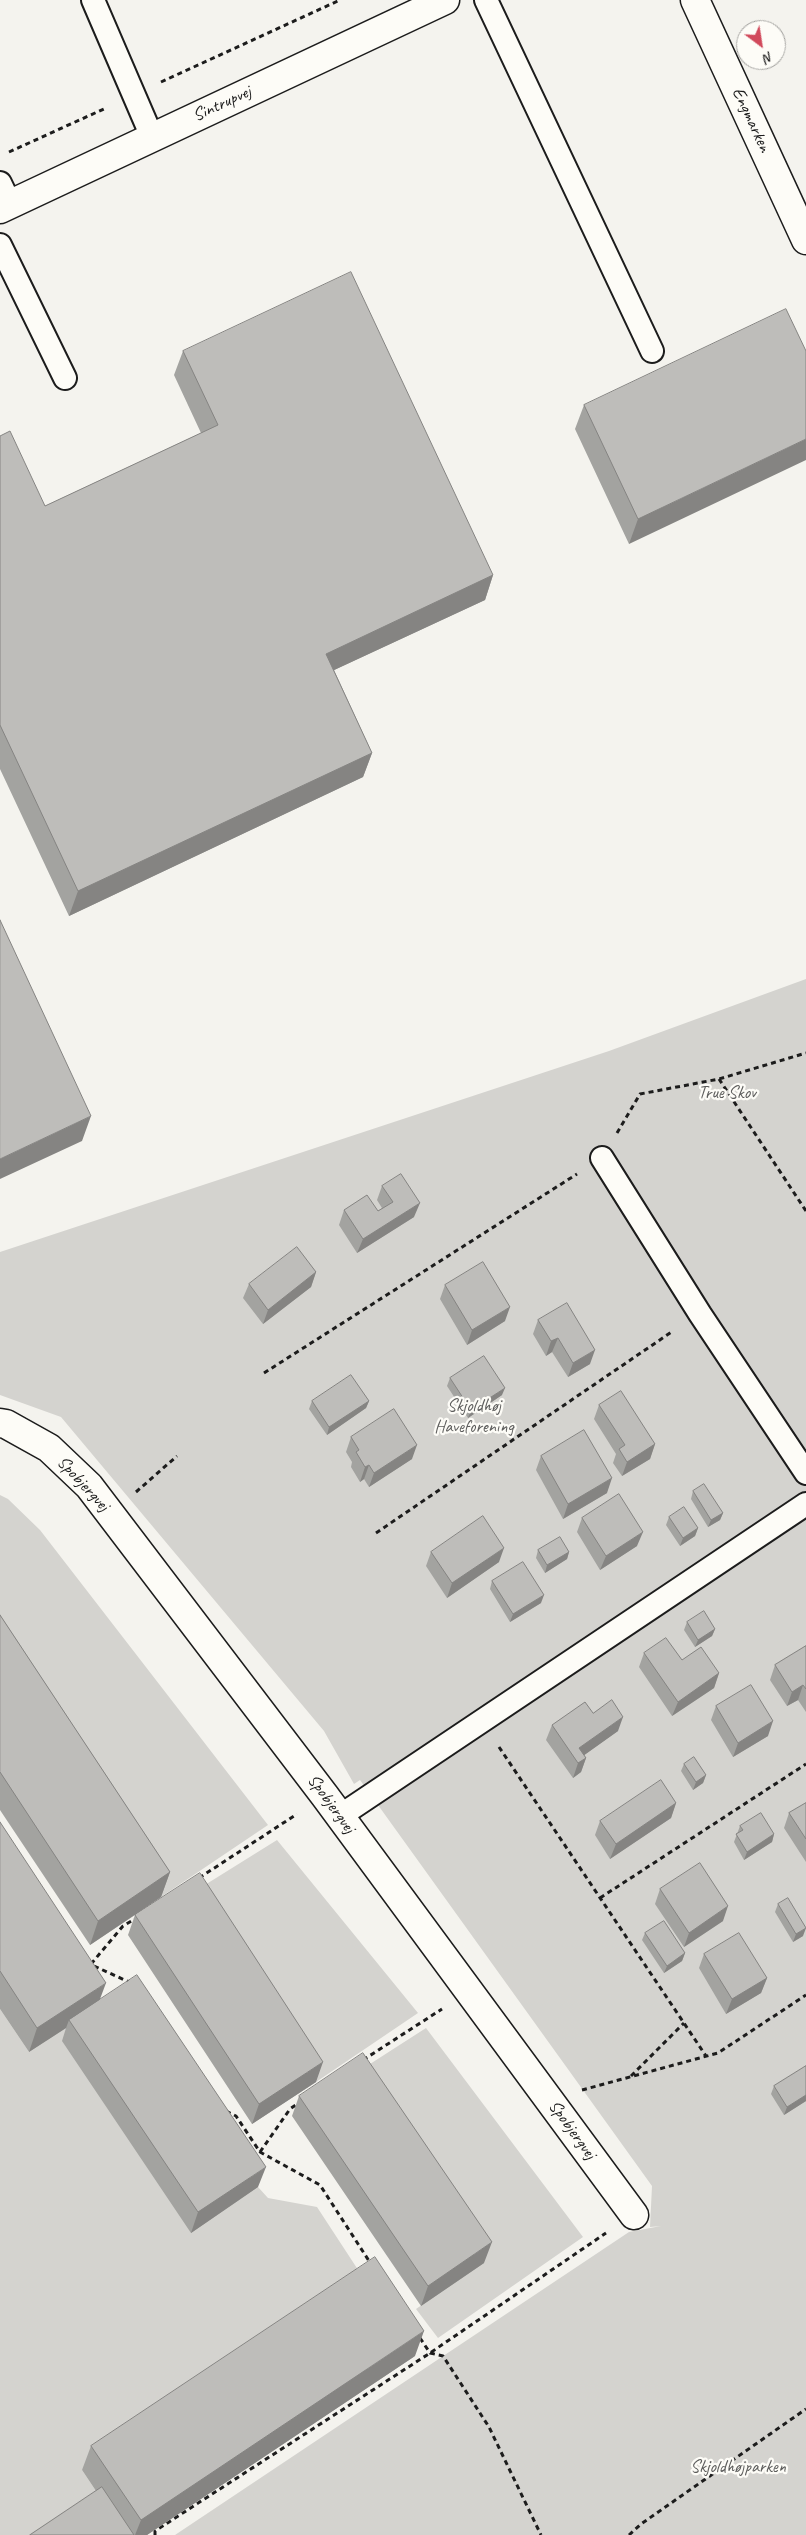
<!DOCTYPE html>
<html>
<head>
<meta charset="utf-8">
<style>
  body { margin:0 }
  #map { position:relative; width:806px; height:2535px; overflow:hidden; background:#f4f3ee; font-family:Caveat,sans-serif }
  canvas { display:block }
  .north { position:absolute; left:736px; top:20px; width:50px; height:50px; box-sizing:border-box; background:#fdfcf7; border:1px solid #a3a29f; border-radius:50%; rotate:149deg; font-size:14px; font-weight:700; line-height:20px; text-align:center; color:#1c1c1c }
  .north::after { content:''; display:block; margin:auto; width:18px; height:22px; background:#d1495b; clip-path:polygon(50% 0,100% 100%,50% 72%,0 100%) }
</style>
</head>
<body>
<div id="map">
<canvas width="806" height="2535"></canvas>
<div class="north">N</div>
</div>
<script>
const context = document.querySelector('canvas').getContext('2d');
context.lineJoin = 'round';
function paint(path, color) { context.fillStyle = color; context.fill(path, 'evenodd'); }
function stroke(path, color, width, dash) { context.strokeStyle = color; context.lineWidth = width; context.lineCap = dash ? 'butt' : 'round'; context.setLineDash(dash || []); context.stroke(path); }
function write(font, color, halo, rows, align = 'center') {
  context.font = font + ' Caveat,sans-serif'; context.lineWidth = 4.5; context.setLineDash([]); context.textBaseline = 'middle'; context.strokeStyle = halo; context.fillStyle = color; for (const [text, x, y, turn = 0] of rows) {
    context.save(); context.translate(x, y); context.rotate((+turn || 0) * Math.PI / 180); context.textAlign = isNaN(turn) ? turn : align; if (halo) context.strokeText(text, 0, 0); context.fillText(text, 0, 0); context.restore();
  }
}
const green = new Path2D(`
  M806,979V2535H175L629,2232L661,2226L650,2227L652,2186L360,1780L354,1784L324,1731L61,1417L0,1395V1252L609,1051Z
  M0,1495L8,1499L40,1530L268,1825L161,1897L0,1653Z
  M277,1840L418,2013L316,2082L192,1893Z
  M97,2007L191,2232L258,2187L268,2198L317,2207L366,2282L82,2470L104,2503L58,2535H0V2009L29,2052Z
  M426,2028L583,2237L438,2338L416,2309L484,2262L356,2073Z`);
const path = new Path2D(`
  M161,82L340,0
  M9,152L106,108
  M719,1079L806,1211
  M617,1133L640,1094L719,1079L806,1053
  M264,1373L577,1174
  M136,1492L177,1456
  M376,1533L673,1331
  M499,1747L706,2056
  M199,1878L297,1814
  M600,1898L806,1764
  M91,1964L123,1926L135,1919
  M94,1966L129,1982
  M363,2060L442,2009
  M631,2076L684,2023
  M582,2090L718,2053L806,1995
  M226,2111L236,2116L260,2152L320,2185L371,2264
  M260,2152L290,2109L300,2102
  M420,2338L430,2353L443,2356L489,2427L541,2535
  M155,2535V2531L430,2353L606,2233
  M629,2535L641,2524L806,2409`);
const service = new Path2D(`
  M93,0L152,137
  M486,0L652,351
  M0,183L10,204
  M0,245L65,378
  M602,1158L700,1314L806,1473
  M340,1816L806,1504`);
const minor = new Path2D(`
  M695,0L806,240
  M0,209L445,0
  M0,1423L6,1424L49,1448L89,1486L325,1796L634,2215`);
const wall = new Path2D(`
  M183,351L493,575L485,600L334,670L372,753L363,777L69,916L0,769V436L45,506L201,433L174,375Z
  M806,351L629,544L575,429L584,405Z
  M382,1186L414,1217L357,1253L339,1225L344,1210L378,1211L382,1208L377,1200Z
  M316,1272L311,1287L263,1324L243,1298L249,1284Z
  M445,1285L505,1321L467,1345L440,1299Z
  M538,1320L590,1364L568,1377L552,1352L546,1356L533,1334Z
  M450,1378L502,1395L468,1418L447,1386Z
  M312,1401H369L366,1408L327,1435L309,1409Z
  M599,1405L655,1444L650,1459L622,1476L613,1463L616,1454L594,1419Z
  M351,1437L412,1459L369,1487L364,1479L360,1482L351,1467L352,1462L346,1452Z
  M541,1456L607,1493L563,1519L536,1470Z
  M693,1491L723,1513L720,1520L708,1527L691,1499Z
  M669,1517L698,1528L695,1536L680,1546L666,1525Z
  M582,1518L637,1546L600,1570L577,1532Z
  M538,1550L569,1552L567,1559L545,1573L536,1558Z
  M431,1552L499,1562L447,1598L426,1566Z
  M492,1581L541,1603L510,1622L490,1589Z
  M0,1615L170,1872L161,1897L136,1914L316,2082L252,2124L128,1935L135,1915L90,1945L0,1810Z
  M687,1622L715,1629L712,1636L695,1647L684,1630Z
  M806,1646V1712L798,1700L787,1706L770,1680L775,1665Z
  M644,1653L682,1660L719,1673L714,1688L672,1716L639,1667Z
  M716,1706L768,1736L733,1757L711,1720Z
  M593,1713L618,1731L584,1755L586,1758L581,1772L573,1778L546,1740L552,1725Z
  M684,1764L706,1775L703,1783L693,1790L681,1771Z
  M676,1803L671,1818L610,1859L595,1835L600,1821Z
  M806,1803V1862L784,1828L789,1813Z
  M0,1822L100,2000L258,2187L191,2233L62,2041L66,2028L29,2052L0,2009Z
  M740,1826L774,1834L772,1842L744,1860L734,1842Z
  M660,1889L723,1921L684,1947L655,1904Z
  M778,1904L803,1936L793,1942L775,1912Z
  M645,1933L685,1953L682,1961L664,1973L642,1940Z
  M704,1954L767,1978L761,1993L726,2014L699,1968Z
  M806,2066V2101L784,2115L771,2094L774,2086Z
  M299,2096L484,2263L421,2306L292,2116Z
  M415,2356L147,2535H30L96,2491L82,2470L91,2446Z`);
const shadedWall = new Path2D(`
  M806,439V460L629,544L638,519Z
  M493,575L485,600L317,678L326,654Z
  M372,753L363,777L69,916L78,891Z
  M91,1116L82,1141L0,1179V1159Z
  M420,1203L414,1217L357,1253L363,1239Z
  M316,1272L311,1287L263,1324L268,1310Z
  M510,1307L505,1321L467,1345L472,1330Z
  M558,1338L552,1352L546,1356L551,1341Z
  M595,1350L590,1364L568,1377L573,1363Z
  M505,1388L502,1395L468,1418L471,1410Z
  M369,1401L366,1408L327,1435L329,1427Z
  M655,1444L650,1459L622,1476L627,1462Z
  M417,1445L412,1459L369,1487L374,1473Z
  M369,1465L364,1479L360,1482L365,1467Z
  M612,1478L607,1493L563,1519L568,1504Z
  M723,1513L720,1520L708,1527L711,1520Z
  M698,1528L695,1536L680,1546L683,1538Z
  M643,1532L637,1546L600,1570L606,1556Z
  M504,1548L499,1562L447,1598L452,1583Z
  M569,1552L567,1559L545,1573L547,1565Z
  M544,1595L541,1603L510,1622L513,1614Z
  M715,1629L712,1636L695,1647L698,1640Z
  M719,1673L714,1688L672,1716L678,1702Z
  M803,1685L798,1700L787,1706L792,1692Z
  M623,1717L618,1731L576,1761L579,1748Z
  M773,1721L768,1736L733,1757L738,1743Z
  M586,1758L581,1772L573,1778L578,1763Z
  M706,1775L703,1783L693,1790L696,1782Z
  M676,1803L671,1818L610,1859L616,1844Z
  M774,1834L772,1842L744,1860L747,1852Z
  M170,1872L161,1897L90,1945L98,1921Z
  M728,1906L723,1921L684,1947L689,1933Z
  M806,1928L803,1936L793,1942L796,1934Z
  M685,1953L682,1961L664,1973L667,1966Z
  M767,1978L761,1993L726,2014L732,1999Z
  M106,1983L97,2007L69,2020L66,2028L29,2052L37,2028Z
  M323,2062L316,2082L252,2124L259,2104Z
  M806,2095V2101L784,2115L787,2107Z
  M266,2167L258,2187L191,2233L198,2212Z
  M492,2242L484,2263L421,2306L428,2286Z
  M424,2331L415,2356L147,2535H135L141,2520Z`);
const building = new Path2D(`
  M351,272L493,575L326,654L372,753L78,891L0,725V436L10,431L45,506L218,425L183,351Z
  M786,309L806,351V439L638,519L584,405Z
  M0,920L91,1116L0,1159Z
  M401,1174L420,1203L363,1239L344,1210L367,1195L378,1211L393,1202L382,1186Z
  M297,1247L316,1272L268,1310L249,1284Z
  M483,1262L510,1307L472,1330L445,1285Z
  M567,1303L595,1350L573,1363L558,1338L551,1341L538,1320Z
  M484,1356L505,1388L471,1410L450,1378Z
  M351,1375L369,1401L329,1427L312,1401Z
  M621,1391L655,1444L627,1462L619,1449L625,1445L599,1405Z
  M394,1409L417,1445L374,1473L369,1465L365,1467L356,1452L359,1450L351,1437Z
  M584,1430L612,1478L568,1504L541,1456Z
  M704,1484L723,1513L711,1520L693,1491Z
  M619,1494L643,1532L606,1556L582,1518Z
  M684,1507L698,1528L683,1538L669,1517Z
  M483,1516L504,1548L452,1583L431,1552Z
  M560,1537L569,1552L547,1565L538,1550Z
  M523,1562L544,1595L513,1614L492,1581Z
  M704,1611L715,1629L698,1640L687,1622Z
  M0,1615L170,1872L98,1921L0,1772Z
  M666,1638L682,1660L701,1647L719,1673L678,1702L644,1653Z
  M806,1646V1689L803,1685L792,1692L775,1665Z
  M751,1685L773,1721L738,1743L716,1706Z
  M612,1700L623,1717L579,1748L586,1758L578,1763L552,1725L585,1702L593,1713Z
  M694,1757L706,1775L696,1782L684,1764Z
  M661,1780L676,1803L616,1844L600,1821Z
  M806,1803V1839L789,1813Z
  M761,1813L774,1834L747,1852L736,1834L743,1830L740,1826Z
  M0,1822L106,1983L37,2028L0,1971Z
  M700,1863L728,1906L689,1933L660,1889Z
  M200,1873L323,2062L259,2104L135,1915Z
  M788,1898L806,1928L796,1934L778,1904Z
  M664,1921L685,1953L667,1966L645,1933Z
  M739,1933L767,1978L732,1999L704,1954Z
  M137,1975L266,2167L198,2212L69,2020Z
  M363,2053L492,2242L428,2286L299,2096Z
  M806,2066V2095L787,2107L774,2086Z
  M375,2257L424,2331L141,2520L91,2446Z
  M102,2487L134,2535H30Z`);
const streetNames = [
  ["Sintrupvej",222,104,-25],
  ["Engmarken",751,120,65],
  ["Spobjergvej",83,1484,47],
  ["Spobjergvej",331,1804,54],
  ["Spobjergvej",572,2130,54]
];
const parkNames = [
  ["True Skov",727,1093],
  ["Skjoldhøj",474,1406],
  ["Haveforening",474,1427],
  ["Skjoldhøjparken",738,2467]
];
paint(green, '#d4d3cf');
stroke(service, '#1c1c1c', 26);
stroke(minor, '#1c1c1c', 31);
stroke(path, '#1c1c1c', 3, [5, 4]);
stroke(service, '#fdfcf7', 22);
stroke(minor, '#fdfcf7', 28);
paint(wall, '#a3a3a0');
paint(shadedWall, '#858482');
paint(building, '#bebdba');
stroke(building, '#858482', 1);
write('18px', '#1c1c1c', '#fdfcf7', streetNames);
write('18px', '#5c5c5b', '#fdfcf7', parkNames);
</script>
</body>
</html>
